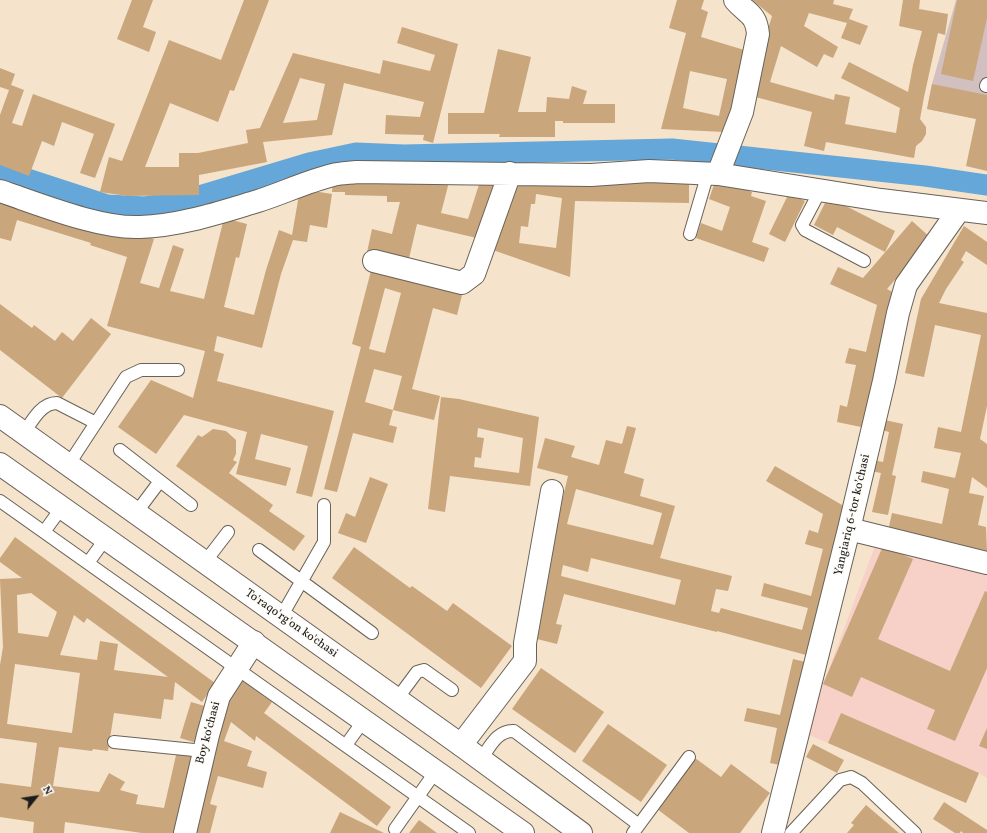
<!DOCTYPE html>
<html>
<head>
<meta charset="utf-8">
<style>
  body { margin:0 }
  #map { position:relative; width:987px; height:833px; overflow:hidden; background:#f5e3cb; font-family:Vollkorn,serif }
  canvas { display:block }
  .north { position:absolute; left:16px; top:777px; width:40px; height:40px; -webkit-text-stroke:3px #fdfcf7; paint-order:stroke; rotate:60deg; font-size:11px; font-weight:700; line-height:16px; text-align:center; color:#1c1c1c }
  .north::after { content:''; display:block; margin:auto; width:14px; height:18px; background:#1c1c1c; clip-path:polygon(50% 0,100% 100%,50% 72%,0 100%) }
</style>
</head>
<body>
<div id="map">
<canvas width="987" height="833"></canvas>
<div class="north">N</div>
</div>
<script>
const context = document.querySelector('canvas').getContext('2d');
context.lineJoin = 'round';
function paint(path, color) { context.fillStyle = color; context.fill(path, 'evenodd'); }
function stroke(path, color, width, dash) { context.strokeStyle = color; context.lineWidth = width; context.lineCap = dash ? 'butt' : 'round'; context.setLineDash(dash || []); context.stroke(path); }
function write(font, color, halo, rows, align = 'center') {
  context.font = font + ' Vollkorn,serif'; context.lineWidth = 3.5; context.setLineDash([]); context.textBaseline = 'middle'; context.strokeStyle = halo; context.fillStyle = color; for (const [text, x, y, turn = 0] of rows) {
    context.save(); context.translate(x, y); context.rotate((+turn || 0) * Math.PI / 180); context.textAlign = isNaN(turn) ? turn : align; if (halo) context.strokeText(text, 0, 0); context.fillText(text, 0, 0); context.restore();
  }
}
const built = new Path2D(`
  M877,541L987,574V778L979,773L966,803L807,734L823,684Z`);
const industrial = new Path2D(`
  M956,0H987V121L927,109L932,84Z`);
const canal = new Path2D(`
  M0,170L107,205L145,207L179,202L309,163L356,153L404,155L672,149L925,176L987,185`);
const building = new Path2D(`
  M132,0H153L143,27L156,32L149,52L117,39Z
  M244,0H269L234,91L230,90L218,122L170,103L145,167H179V153H198L248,143L246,130L260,128L293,53L380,74L383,60L430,71L435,55L397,43L402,27L458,44L433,143L423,140L424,135L385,134L386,115L420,117L424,102L344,83L332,135L263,142L267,162L199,175V195L127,196L100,192L109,157L122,161L169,40L221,60ZM300,78L325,84L317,120L283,123Z
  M677,0H704L701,9L708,12L701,37L751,52L725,132L661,129L686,33L669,28ZM690,71L727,79L719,116L683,108Z
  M752,0H834L833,4L853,9L849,19L868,26L860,45L841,38L847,23L809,13L804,26L838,47L833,58L824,54L817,67L781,46L770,82L834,100L835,94L850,97L845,124L896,133L900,108L841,78L849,62L908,92L913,65L922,31L899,26L903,0H920L919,9L948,14L945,35L938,33L924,97L920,119L926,127V134L922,141L916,146L914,158L826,142L824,151L804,146L812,112L748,95L772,16Z
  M957,0H987V18L973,81L941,74Z
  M498,49L531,57L518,112H546L547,97L569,99L572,86L587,91L583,104H615V123H563V121H555V137H499L500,134H448V113H484Z
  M0,68L15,74L11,85L24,90L12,123L22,126L33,94L115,124L95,178L80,173L94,134L62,122L54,146L42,141L29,176L0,165V115L9,90L0,87Z
  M932,84L987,95V171L966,166L976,119L927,109Z
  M483,172L502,179L481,239L417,224L407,267L366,257L372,229L392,234L400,202H387V196L345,195V192H332L333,179L450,178L441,213L468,219Z
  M511,177L689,180V203L575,201L570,277L490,249ZM536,194L562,198L556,248L519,243L521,226L528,227L531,204H535Z
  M716,179L752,192L751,196L766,201L752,242L769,248L764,262L696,238L701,223L722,231L730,207L709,199Z
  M300,189L332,194L327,228L310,225L307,242L293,240L281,274L262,348L217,336L214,351L224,354L217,381L334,411L312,497L296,493L308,446L261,434L255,459L291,468L286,486L236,474L247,432L184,415L156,454L118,427L151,380L193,398L205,351L107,326L127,257L90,245L91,243L17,220L11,241L0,238V195L98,222L154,239L140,283L155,287L159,288L173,245L184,249L170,291L204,299L224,218L247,224L239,258L236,257L224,307L254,315L266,270L279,230L292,235Z
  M789,193L805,201L785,242L769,234Z
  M828,197L895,231L885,252L837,227L833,235L814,225Z
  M912,221L931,238L887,289L896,294L866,428L837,422L840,405L847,407L856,365L845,363L849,348L866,352L877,305L830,284L838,267L863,278Z
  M964,226L987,242V265L966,251L961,260L964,262L946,289L939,303L987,313V406L980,439L987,444V488L972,477L969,493L984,496L978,525L986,527L987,552L888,531L892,513L942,524L949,489L921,482L923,471L955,478L961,453L934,448L938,427L961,432L981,335L935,325L924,377L905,373L921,299Z
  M373,263L464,287L457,315L433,308L412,389L440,396L434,420L393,410L389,425L397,427L393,443L353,433L337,492L324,489L361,347L352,344ZM385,288L401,293L385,353L369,349ZM374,369L402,376L393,410L365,402Z
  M0,304L32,328L34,325L55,341L62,332L73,341L91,318L111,334L62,398L0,350Z
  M441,397L459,399L539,417L530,486L450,476L445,512L428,509ZM478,428L523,438L519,473L474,467L475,457L481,458L484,438L477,437Z
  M880,419L903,424L892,475L896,476L888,515L872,512L881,473L871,471L873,460L883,462L889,432L878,429Z
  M627,426L636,428L624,473L644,479L640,496L675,506L660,558L732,576L728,591L716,589L711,611L719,613L721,608L802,630L808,608L761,596L764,583L811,596L823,549L805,544L809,530L818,533L823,514L766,481L775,466L842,505L850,507L806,655L717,631V632L564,594L556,624L562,625L557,644L529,637L568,476L537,468L545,438L575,446L571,457L599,465L606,440L622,444ZM576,489L662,513L653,545L567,524ZM591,558L681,580L675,605L561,576L563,565L588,572Z
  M213,429L226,431L236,440V454L233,460L237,462L229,473L273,505L269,511L305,536L294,551L176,466L198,435L202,437Z
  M370,477L388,484L366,543L338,533L346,513L355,517Z
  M15,537L215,683L202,702L175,682L173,700L164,699L161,719L114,713L108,751L93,749L92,751L59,747L53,786L99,792L109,773L125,782L120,790L138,795L136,804L164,808L177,751L194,755L177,833H142L65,822L64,833H33L34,822L0,817V783L31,787L37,743L0,738V665L3,647L0,579L22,578L0,562V558ZM31,593L57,612L48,637L18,633L17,595ZM74,615L84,623L87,618L168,677L114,670L118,644L100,641L97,660L60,655ZM15,664L80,673L72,733L7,724Z
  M883,546L913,559L878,639L950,671L985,591L987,592V668L955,741L927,729L935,710L861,677L852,697L823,684Z
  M354,547L410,588L412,586L447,611L453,603L512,646L481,688L332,578Z
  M793,659L810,663L785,766L770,763L777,728L744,721L747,708L780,715Z
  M541,668L604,712L575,753L512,709Z
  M240,679L272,702L264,713L391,807L377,826L256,736L255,741L231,722L224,741L252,751L247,766L267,772L263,788L218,776L210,804L217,806L210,833H190L224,699Z
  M191,702L208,707L197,743L180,738Z
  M841,713L979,773L966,803L828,743Z
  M608,724L667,765L641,802L582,761Z
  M987,728V749L979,746Z
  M813,744L844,760L837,773L806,757Z
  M695,758L721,777L731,764L770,793L740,833H689L657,809Z
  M944,802L987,830V833H963L961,831L960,833H955L933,819Z
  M866,805L899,833H847L854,825L851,823Z
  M340,812L384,833H330Z
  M419,820L437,833H409Z`);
const lane = new Path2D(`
  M986,86L987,84
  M821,189L802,225L805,230L864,261
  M690,234L708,173
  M24,433C32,421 41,403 57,403L96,423
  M120,450L191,505
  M69,464L126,377L141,370H178
  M0,501L469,833
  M136,513L160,481
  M44,532L62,507
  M259,550L372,633
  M205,562L228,532
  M88,563L106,538
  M281,617L324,542V505
  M397,699L417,672L424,670L452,690
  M114,742L204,751
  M346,745L364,720
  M481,759C490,747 497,730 514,731L639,825
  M395,829L436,771
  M633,833L689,757
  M791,833L840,780L851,777L862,783L915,833`);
const street = new Path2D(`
  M718,174L742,112L758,34C756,13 747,14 735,0
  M0,191C39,204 100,229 140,227C180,226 221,212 258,201C283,193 308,181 333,175C340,173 349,173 357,172L591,175L649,171L718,174L881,200L987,213
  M374,261L462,283L474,274L510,173
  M849,529L987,563
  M461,745L525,661V643L552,491
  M185,833L208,735L219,696L254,642
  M773,833L849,529L884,381L898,313L906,285L959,210`);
const secondary = new Path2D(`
  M0,416L461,745L581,833
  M0,464L523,833`);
const streetNames = [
  ["Yangiаriq 6-tor koʼchasi",853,515,-77],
  ["To'raqo'rg'on ko'chasi",291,624,35],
  ["Boy koʻchasi",209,733,-75]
];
paint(built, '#f7d1c8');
paint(industrial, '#d2bfc0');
stroke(canal, '#64a7d8', 21);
paint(building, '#c9a67c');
stroke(lane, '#686259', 14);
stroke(street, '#686259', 24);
stroke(secondary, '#686259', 24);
stroke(lane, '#fff', 12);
stroke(street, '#fff', 22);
stroke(secondary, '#fff', 22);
write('12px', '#1c1c1c', '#fdfcf7', streetNames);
</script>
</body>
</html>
